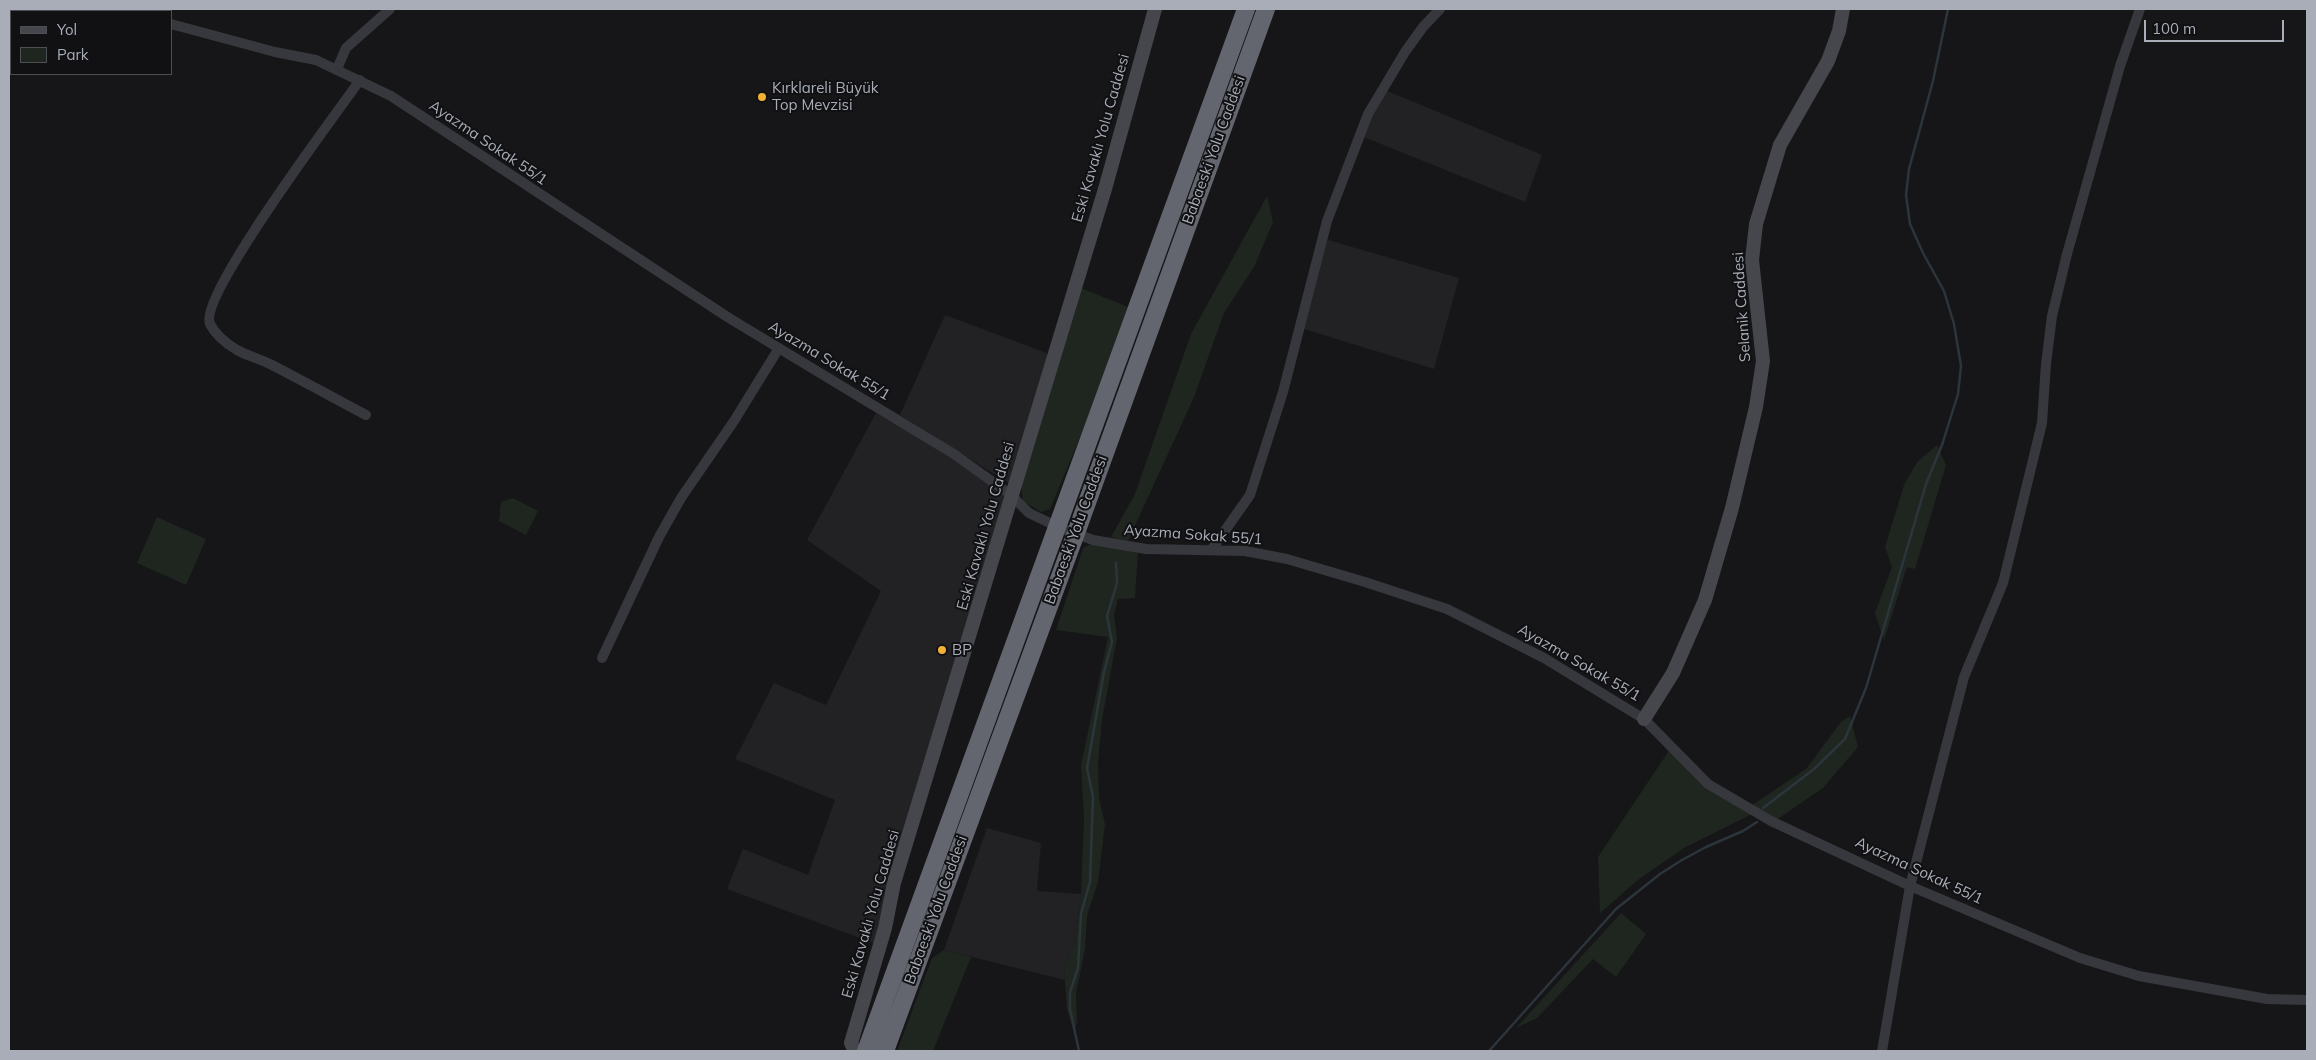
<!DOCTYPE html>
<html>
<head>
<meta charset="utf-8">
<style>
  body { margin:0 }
  #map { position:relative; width:2316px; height:1060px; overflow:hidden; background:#161618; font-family:Mulish,sans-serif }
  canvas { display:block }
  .frame { position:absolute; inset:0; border:10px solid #a8adb8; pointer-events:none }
  .legend { position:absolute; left:10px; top:10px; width:162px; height:65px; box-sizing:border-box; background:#111113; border:1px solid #4d4f55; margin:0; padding:6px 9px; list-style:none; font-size:15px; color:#a8adb8 }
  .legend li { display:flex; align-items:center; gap:10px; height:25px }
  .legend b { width:25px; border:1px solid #4d4f55 }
  .scale { position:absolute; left:2144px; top:20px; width:140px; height:22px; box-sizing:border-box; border:2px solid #a8adb8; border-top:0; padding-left:6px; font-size:15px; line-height:18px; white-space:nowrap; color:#a8adb8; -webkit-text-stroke:4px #111113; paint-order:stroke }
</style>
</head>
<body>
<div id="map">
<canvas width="2316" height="1060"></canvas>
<div class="frame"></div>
<ul class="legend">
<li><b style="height:6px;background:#45474d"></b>Yol</li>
<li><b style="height:14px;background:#1e261f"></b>Park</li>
</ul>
<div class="scale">100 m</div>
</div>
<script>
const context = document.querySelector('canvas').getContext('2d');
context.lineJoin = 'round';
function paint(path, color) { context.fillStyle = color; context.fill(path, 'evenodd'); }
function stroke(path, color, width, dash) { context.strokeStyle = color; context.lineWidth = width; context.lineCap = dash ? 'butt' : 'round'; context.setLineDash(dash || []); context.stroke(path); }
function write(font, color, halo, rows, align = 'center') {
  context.font = font + ' Mulish,sans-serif'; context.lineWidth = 4; context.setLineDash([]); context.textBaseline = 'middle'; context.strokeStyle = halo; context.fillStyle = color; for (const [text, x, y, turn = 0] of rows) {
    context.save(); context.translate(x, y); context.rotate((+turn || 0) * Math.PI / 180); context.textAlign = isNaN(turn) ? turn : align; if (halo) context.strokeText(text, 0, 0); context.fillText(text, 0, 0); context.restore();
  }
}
const built = new Path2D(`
  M1385,90L1542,155L1525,202L1361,136Z
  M1325,239L1459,278L1434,369L1304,329Z
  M945,315L1049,354L1010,484L900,415Z
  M876,413L955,458L998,488L1006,499L876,944L727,889L743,849L808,875L835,800L735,759L774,683L826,705L881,591L807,540Z
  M987,828L1041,843L1037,891L1081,894L1075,942L1064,970L1065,980L944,950Z`);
const green = new Path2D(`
  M9,9H19L18,11H11V38L9,40Z
  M1267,196L1273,222L1254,267L1224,313L1194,397L1128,541L1111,537L1135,494L1191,334Z
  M1081,288L1128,307L1087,421L1050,509L1041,512L1023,501L1021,483Z
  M1937,445L1946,465L1915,569L1907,567L1884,640L1875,613L1892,567L1885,547L1904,485L1917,462Z
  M513,498L538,511L526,535L499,521L501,502Z
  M157,517L206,539L186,585L137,563Z
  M1093,543L1138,551L1135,598L1118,599L1114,614L1117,638L1102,720L1098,762L1099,798L1105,824L1098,882L1087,916L1085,949L1076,993L1077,1023L1074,1033L1067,1009L1064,970L1075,942L1081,894L1084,817L1081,765L1108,637L1056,630L1083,548Z
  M1850,716L1858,747L1823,788L1776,820L1751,806L1807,768L1840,723Z
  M1670,749L1752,814L1684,848L1639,879L1600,913L1598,857Z
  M1621,913L1646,934L1616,977L1593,959L1537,1018L1516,1028Z
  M944,950L971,957L933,1051H897L932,958Z`);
const stream = new Path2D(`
  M1763,808L1814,769L1845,739L1866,688L1926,484L1942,445L1958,394L1961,366L1954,324L1944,291L1923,253L1910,224L1906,195L1909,169L1933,81L1948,9
  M1079,1051L1070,1009V992L1078,968L1081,914L1090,882L1093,797L1087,768L1104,672L1112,642L1107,616L1117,583L1116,563
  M1489,1051L1616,909L1660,874L1682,860L1706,847L1743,831L1757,822`);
const street = new Path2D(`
  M119,9L127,11
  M171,24L275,52L316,60L391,96L729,318L954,454L1011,495L1029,513L1058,527L1093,540L1146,549L1245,551L1287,559L1365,582L1447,609L1544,658L1644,719L1708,784L1771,821L1910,886L2080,958L2139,976L2267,999L2307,1000
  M337,69L346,48L390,9
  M360,80C337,113 198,296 210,324C215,334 227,344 237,350C248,356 260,359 272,365C303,381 334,398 366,415
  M1212,549L1250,495L1283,392L1327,221L1368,114L1405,52L1423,27L1440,9
  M602,658L659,537L681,498L734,421L779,348
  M1882,1051L1910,886L1964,677L2003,583L2042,423L2046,364L2052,316L2067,254L2120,66L2140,9`);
const secondary = new Path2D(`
  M1644,719L1673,673L1705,600L1732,508L1756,407L1763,361L1752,260L1756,224L1780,145L1828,61L1839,31L1843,9
  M855,1051L851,1043L885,928L894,883L1105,189L1155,9`);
const highway = new Path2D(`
  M866,1051L1246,9
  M885,1051L1076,533L1266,9`);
const markers = [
  [762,97,5,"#f2b134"],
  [942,650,5,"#f2b134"]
];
const poiNames = [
  ["Kırklareli Büyük",772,88],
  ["Top Mevzisi",772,105],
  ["BP",952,650]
];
const streetNames = [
  ["Eski Kavaklı Yolu Caddesi",1101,138,-74],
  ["Ayazma Sokak 55/1",488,143,34],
  ["Babaeski Yolu Caddesi",1214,150,-70],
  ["Selanik Caddesi",1742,307,-94],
  ["Ayazma Sokak 55/1",829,361,31],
  ["Eski Kavaklı Yolu Caddesi",986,526,-74],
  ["Babaeski Yolu Caddesi",1076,530,-70],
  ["Ayazma Sokak 55/1",1193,535,4],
  ["Ayazma Sokak 55/1",1579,663,30],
  ["Ayazma Sokak 55/1",1919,871,25],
  ["Babaeski Yolu Caddesi",936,910,-70],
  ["Eski Kavaklı Yolu Caddesi",871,914,-74]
];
paint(built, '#222225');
paint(green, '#1e261f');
stroke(stream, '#2c353c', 2.5);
stroke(street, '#37383d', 10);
stroke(secondary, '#45474d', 14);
stroke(highway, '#63666e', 18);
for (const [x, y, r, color] of markers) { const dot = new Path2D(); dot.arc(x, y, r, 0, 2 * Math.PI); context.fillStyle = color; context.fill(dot); stroke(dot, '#111113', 2); }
write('15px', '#a8adb8', '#111113', poiNames, 'left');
write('15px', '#a8adb8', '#111113', streetNames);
</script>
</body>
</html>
